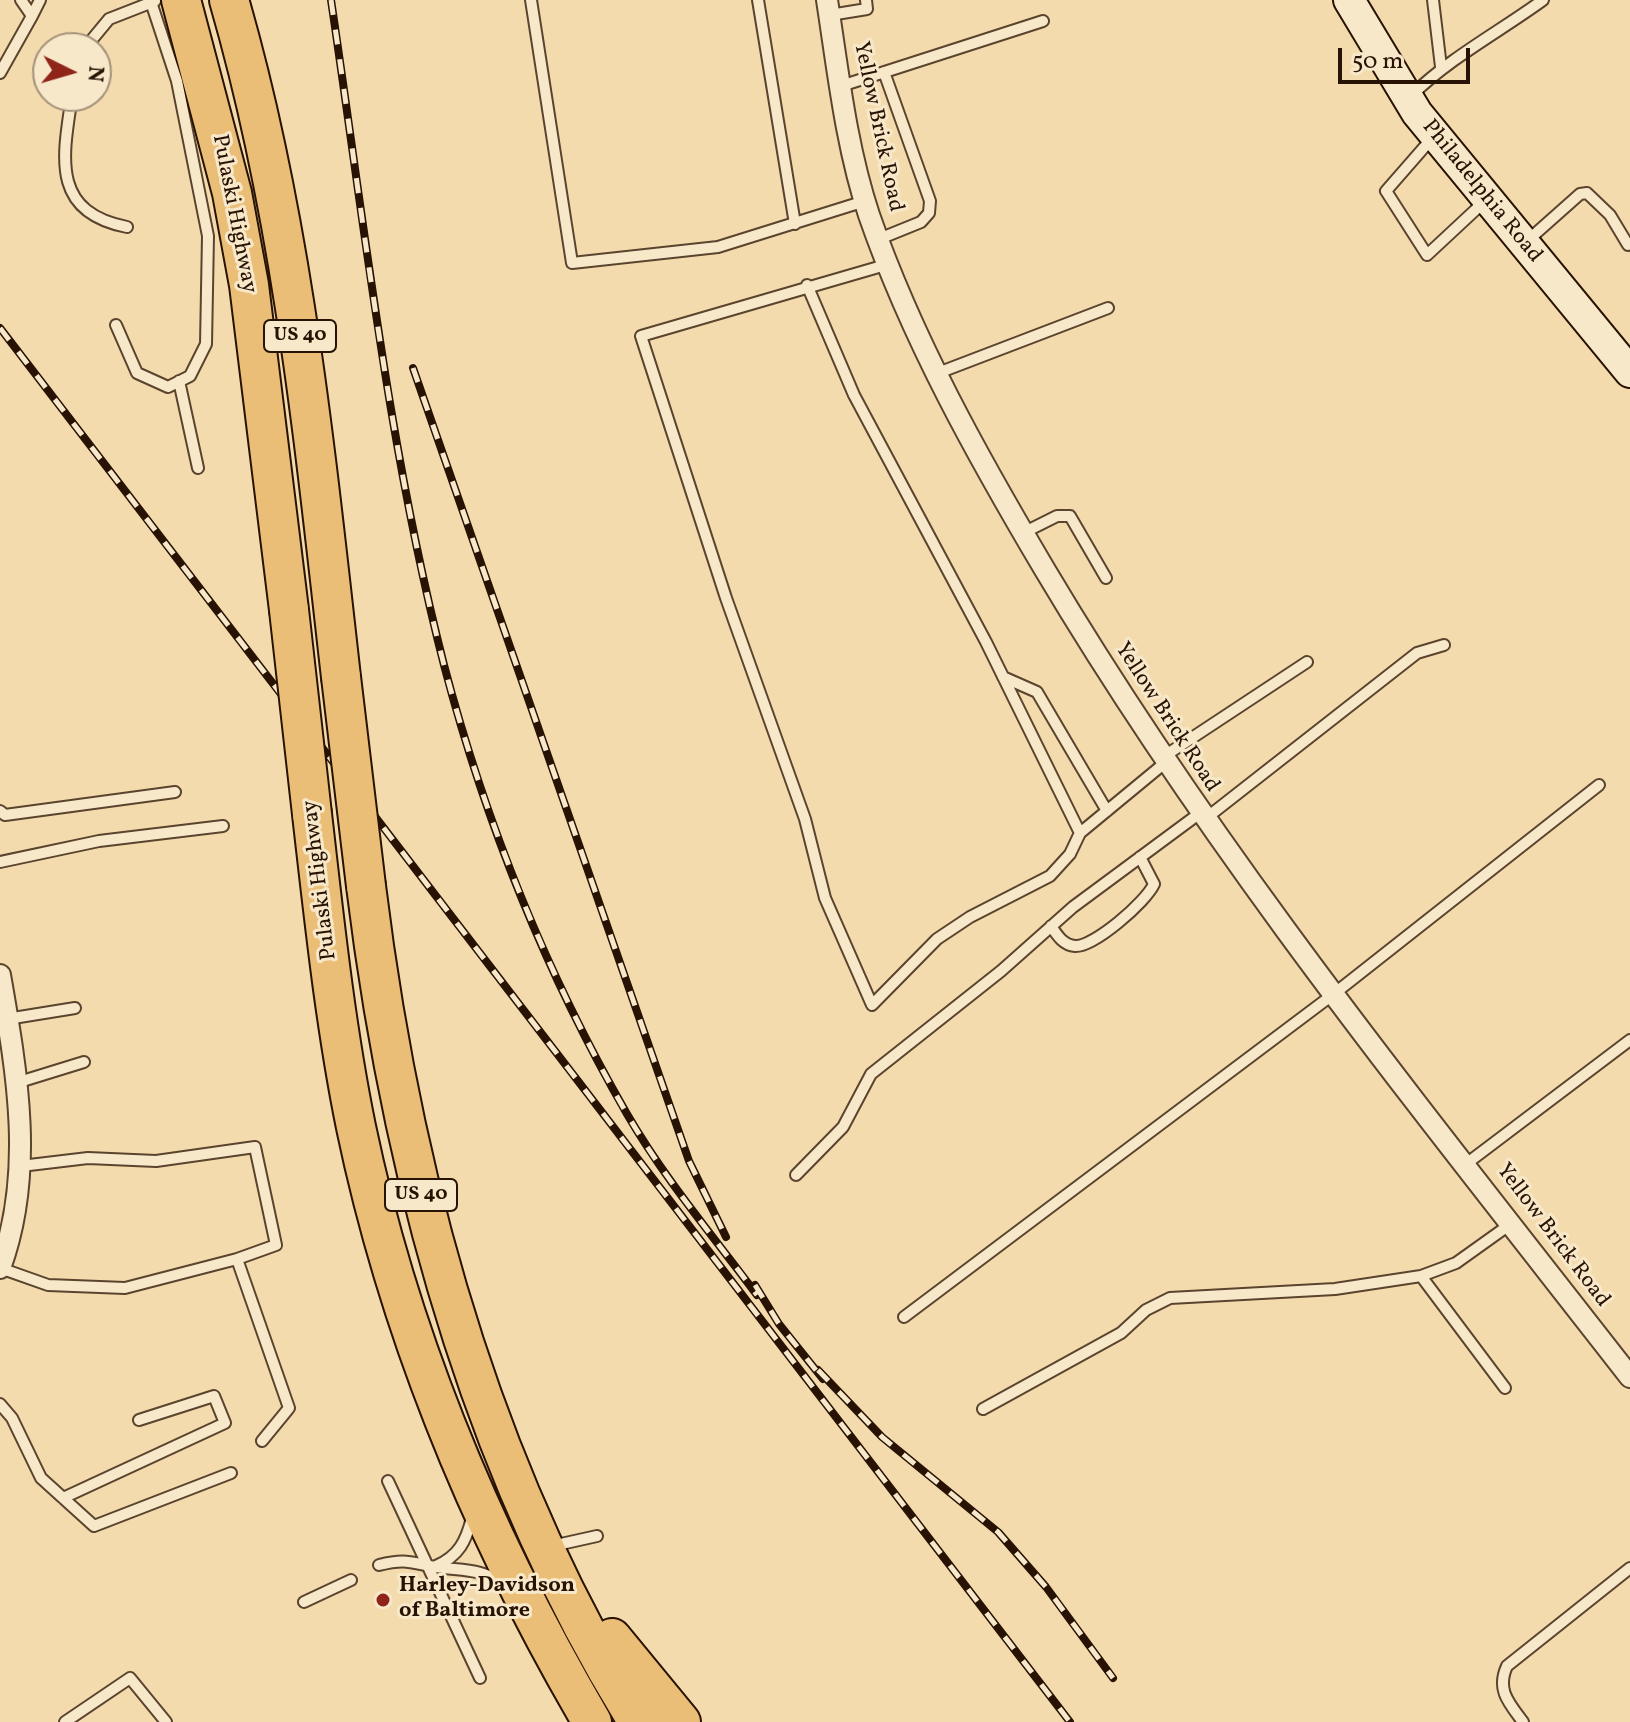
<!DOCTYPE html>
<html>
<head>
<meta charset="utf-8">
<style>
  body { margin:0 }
  #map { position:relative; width:1630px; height:1722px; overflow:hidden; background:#f4dbad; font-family:Vollkorn,serif }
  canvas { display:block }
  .north { position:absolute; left:32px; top:32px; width:80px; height:80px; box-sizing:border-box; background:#f8e8ca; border:2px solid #a4927a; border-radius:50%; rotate:95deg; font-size:22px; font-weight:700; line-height:32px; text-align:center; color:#271203 }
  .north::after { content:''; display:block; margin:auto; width:28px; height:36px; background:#8f2418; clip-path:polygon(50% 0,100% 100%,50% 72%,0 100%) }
  .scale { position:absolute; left:1338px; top:48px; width:132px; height:36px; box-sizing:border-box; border:4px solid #271203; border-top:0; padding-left:10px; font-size:24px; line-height:28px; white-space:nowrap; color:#271203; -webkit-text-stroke:6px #f8e8ca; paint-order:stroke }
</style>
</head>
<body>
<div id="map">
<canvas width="1630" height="1722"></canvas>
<div class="north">N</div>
<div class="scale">50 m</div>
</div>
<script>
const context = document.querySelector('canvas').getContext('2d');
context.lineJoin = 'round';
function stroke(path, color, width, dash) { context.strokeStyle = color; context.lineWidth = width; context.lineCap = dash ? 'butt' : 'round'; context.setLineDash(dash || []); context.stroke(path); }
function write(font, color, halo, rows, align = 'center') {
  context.font = font + ' Vollkorn,serif'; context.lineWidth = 6; context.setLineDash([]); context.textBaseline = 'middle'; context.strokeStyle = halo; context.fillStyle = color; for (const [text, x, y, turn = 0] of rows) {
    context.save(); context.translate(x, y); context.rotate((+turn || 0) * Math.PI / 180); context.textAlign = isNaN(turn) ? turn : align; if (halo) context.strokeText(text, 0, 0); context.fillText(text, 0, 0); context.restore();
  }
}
const lane = new Path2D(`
  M531,0L572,263L718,247L865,201
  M758,0L795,224
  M1433,0L1441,67
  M830,15L867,9L866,0
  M32,16L40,0
  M85,48L109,19L155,1
  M0,73L32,16L21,0
  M841,86L1043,21
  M1412,95C1451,57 1499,32 1543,0
  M72,96C63,156 50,212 127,227
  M1434,136L1386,191L1427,255L1485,201
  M879,239L921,222L929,213L930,201L884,72
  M1526,242L1580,194L1587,193L1610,215L1628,245
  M889,264L641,336L726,598L805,819L825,898L872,1005L937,939L970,917L1050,876L1070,854L1080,833L1166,762
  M807,285L854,395L986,642L1080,833
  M116,325L137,373L168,387L190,376L206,344L208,236L177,81L151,2
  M938,373L1108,308
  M179,381L198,468
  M1023,533L1057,516H1070L1106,578
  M1003,677L1037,692L1107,811
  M1163,757L1307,662
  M0,811L5,815L175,792
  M1205,819L1417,653L1444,645
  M0,862L99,841L223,826
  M1051,926C1057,935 1063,945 1075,946C1094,947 1146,902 1154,884L1140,857
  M7,1019L75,1008
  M16,1083L84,1062
  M1466,1164L1630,1040
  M21,1166L88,1158L156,1161L255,1147L276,1245L237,1259
  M796,1175L843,1127L871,1074L1001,971L1073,907L1200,813
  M0,1268L48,1285L125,1288L237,1259L289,1408L262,1441
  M1421,1276L1505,1388
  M904,1317L1335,993L1599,785
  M0,1404L12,1418L41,1478L94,1526L231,1473
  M983,1409L1121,1333L1146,1310L1170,1298L1335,1289L1421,1276L1456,1263L1512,1223
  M388,1481L480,1678
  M63,1498L225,1423L214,1396L139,1420
  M552,1546L597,1536
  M379,1565C407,1558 411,1563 436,1567C462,1571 482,1568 505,1585
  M436,1566C459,1556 466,1541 472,1518
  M304,1602L351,1580
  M65,1722L130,1678L166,1722
  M1523,1722C1509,1703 1496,1690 1507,1666L1630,1568`);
const street = new Path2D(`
  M827,0C838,71 846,146 869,215C912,339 978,457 1045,570C1215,856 1426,1115 1630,1377
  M0,975C17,1072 35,1173 0,1268`);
const secondary = new Path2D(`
  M1349,0L1417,113L1630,372`);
const highway = new Path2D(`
  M181,0L232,193L249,285L289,610
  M229,0C293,221 315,449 341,677
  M312,814C324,918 335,1024 356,1127C400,1338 483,1536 592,1722
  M366,886C402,1179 481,1470 638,1722
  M612,1638L681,1722`);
const rail = new Path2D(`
  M331,0C364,221 388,447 444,665C485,821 547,975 627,1114C664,1178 713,1236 757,1295
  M0,328L1070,1722
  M413,368L689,1161L726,1237
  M755,1285L779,1324L823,1379
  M818,1370L882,1437L998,1532L1046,1587L1113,1678`);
const highwayBridge = new Path2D(`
  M289,610L312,814
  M341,677L366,886`);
const markers = [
  [383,1600,8,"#8f2418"]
];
const shields = [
  [300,336,72],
  [421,1195,72]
];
const shieldNames = [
  ["US 40",300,336],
  ["US 40",421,1195]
];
const streetNames = [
  ["Yellow Brick Road",877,127,78],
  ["Philadelphia Road",1481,192,51],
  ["Pulaski Highway",233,214,79],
  ["Yellow Brick Road",1166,718,57],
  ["Pulaski Highway",321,880,-97],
  ["Yellow Brick Road",1552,1236,53]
];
const poiNames = [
  ["Harley-Davidson",399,1587],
  ["of Baltimore",399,1612]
];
stroke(lane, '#5a442e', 14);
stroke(street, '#5a442e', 24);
stroke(secondary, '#271203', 34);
stroke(highway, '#271203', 42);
stroke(lane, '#f8e8ca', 10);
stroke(street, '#f8e8ca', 20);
stroke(secondary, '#f8e8ca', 30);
stroke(highway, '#eabe76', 38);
stroke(rail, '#271203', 8);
stroke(rail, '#f8e8ca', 5, [15]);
stroke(highwayBridge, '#271203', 42, []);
stroke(highwayBridge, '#eabe76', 38);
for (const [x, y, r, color] of markers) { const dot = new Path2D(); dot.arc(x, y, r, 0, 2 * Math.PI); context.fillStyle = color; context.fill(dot); stroke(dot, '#f8e8ca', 3); }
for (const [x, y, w] of shields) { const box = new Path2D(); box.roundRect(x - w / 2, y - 16, w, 32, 6); context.fillStyle = '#f8e8ca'; context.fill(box); stroke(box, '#271203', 2); }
write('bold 20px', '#271203', null, shieldNames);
write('22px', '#271203', '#f8e8ca', streetNames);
write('bold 22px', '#271203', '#f8e8ca', poiNames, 'left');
</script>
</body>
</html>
